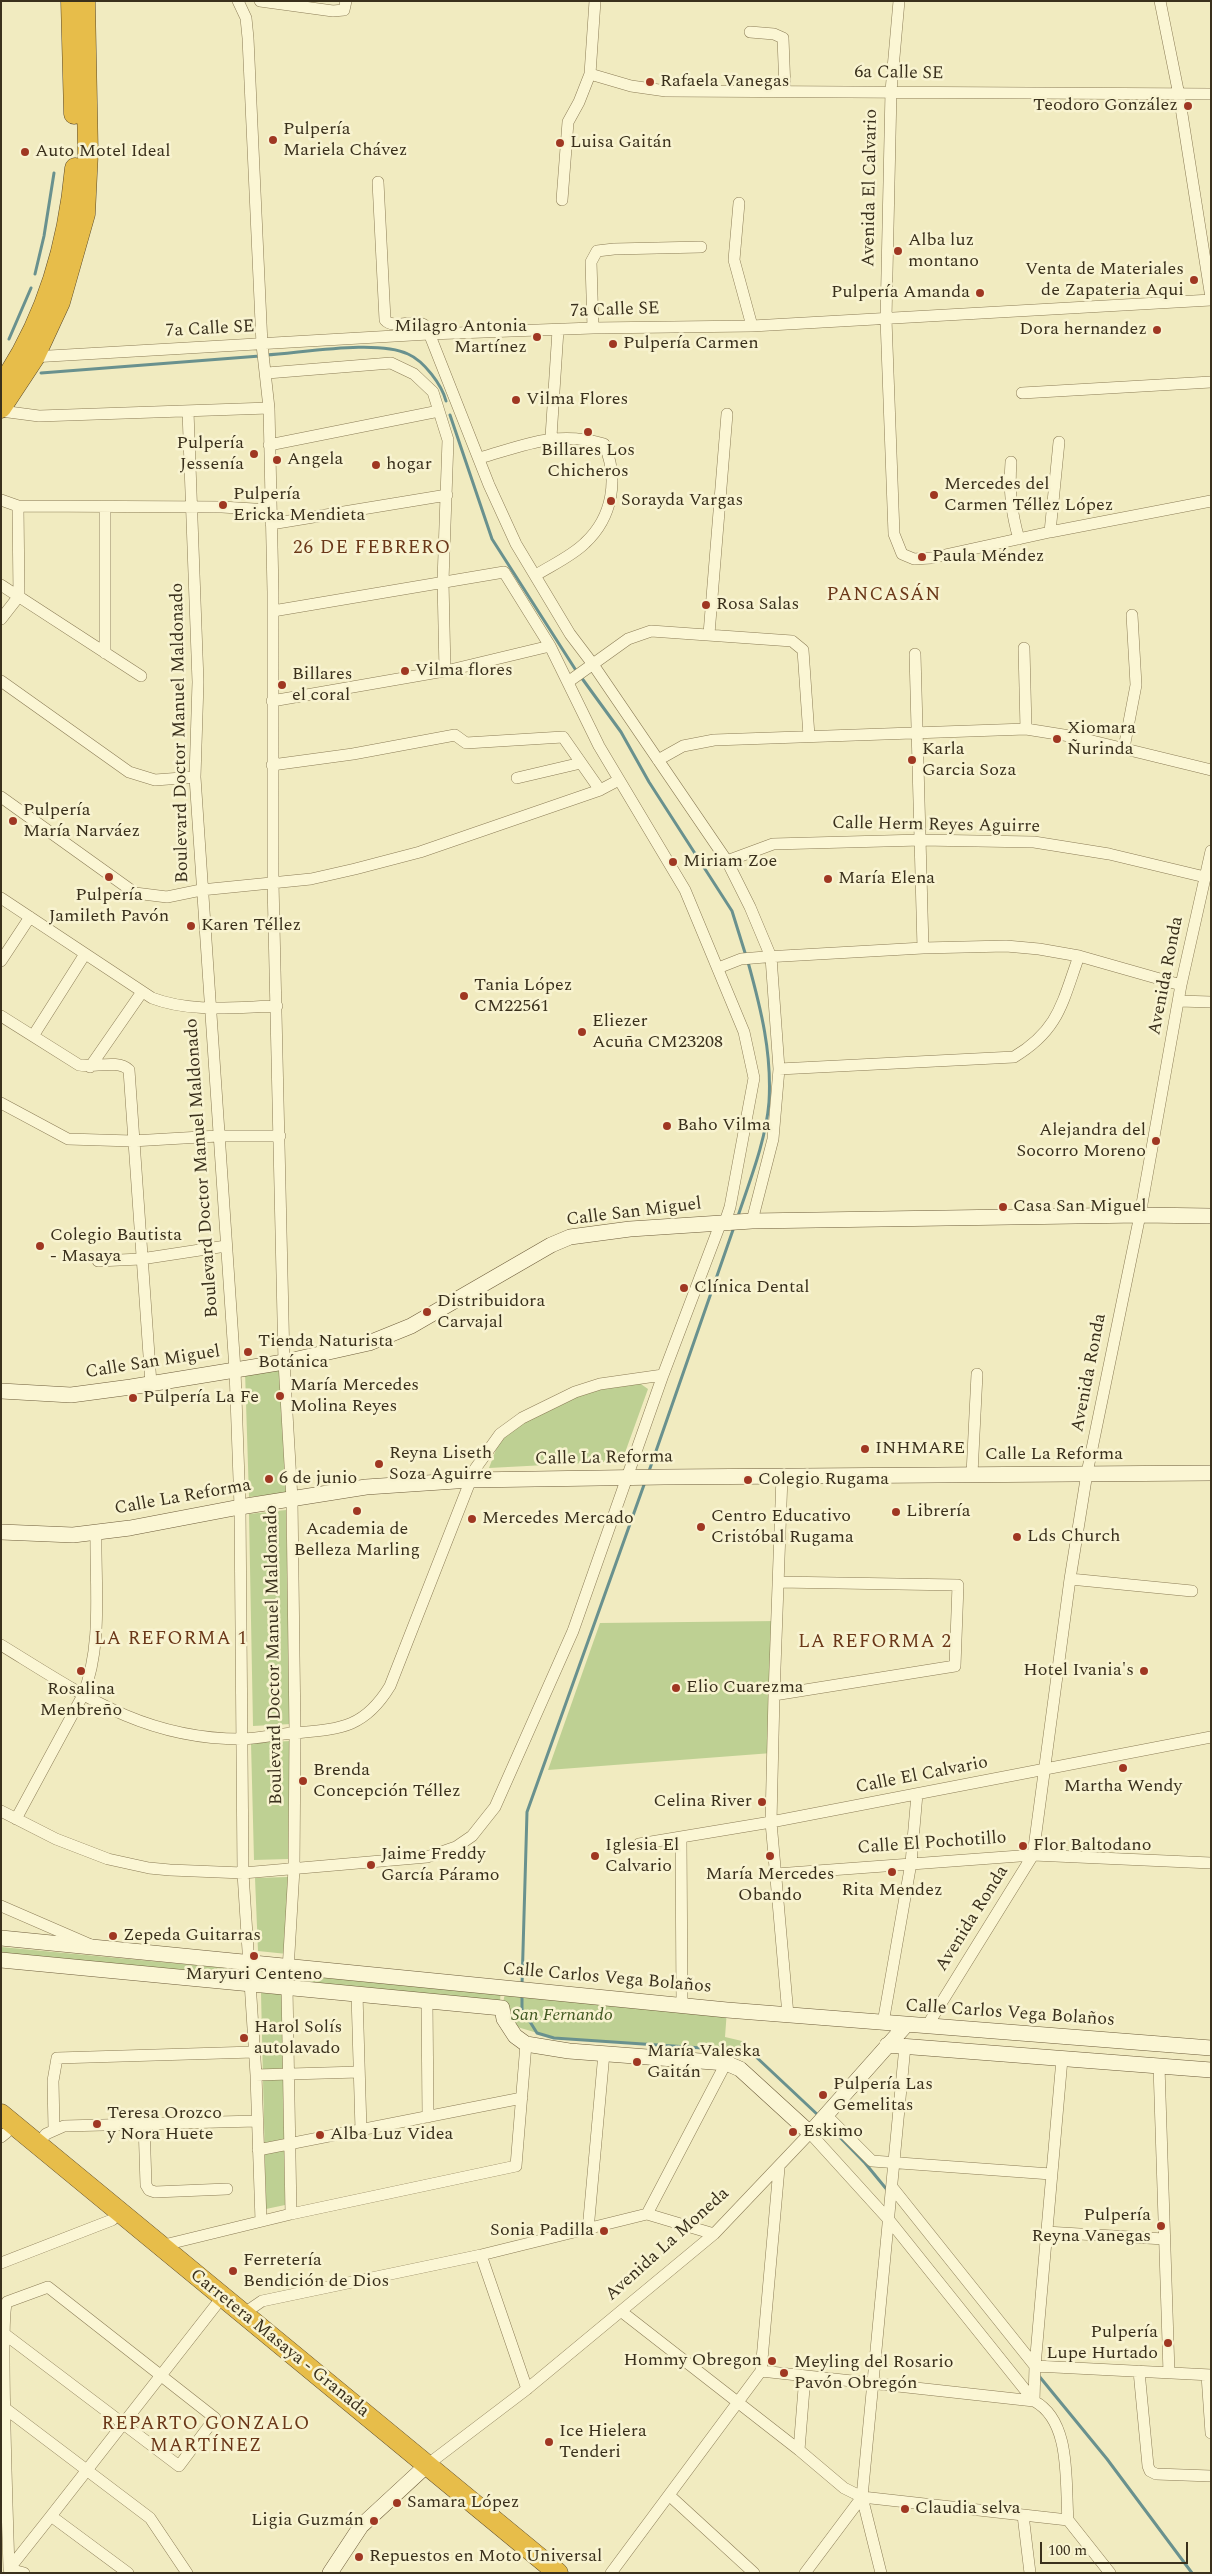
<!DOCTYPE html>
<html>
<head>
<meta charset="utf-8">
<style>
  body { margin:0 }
  #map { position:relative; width:1212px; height:2574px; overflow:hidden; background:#f1ebc0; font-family:Spectral,serif }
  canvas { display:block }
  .frame { position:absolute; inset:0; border:2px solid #3a301c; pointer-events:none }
  .scale { position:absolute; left:1040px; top:2542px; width:148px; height:22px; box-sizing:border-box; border:2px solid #3a301c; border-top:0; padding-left:6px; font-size:15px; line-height:18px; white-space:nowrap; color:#3a301c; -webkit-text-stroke:4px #f8f3d0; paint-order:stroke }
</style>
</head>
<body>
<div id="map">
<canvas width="1212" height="2574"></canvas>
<div class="frame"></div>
<div class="scale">100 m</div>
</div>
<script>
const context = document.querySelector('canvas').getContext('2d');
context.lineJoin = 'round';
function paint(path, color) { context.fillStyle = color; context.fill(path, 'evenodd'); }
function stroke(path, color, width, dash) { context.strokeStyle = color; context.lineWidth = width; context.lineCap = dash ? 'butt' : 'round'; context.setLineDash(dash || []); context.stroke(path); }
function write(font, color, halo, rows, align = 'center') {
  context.font = font + ' Spectral,serif'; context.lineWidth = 5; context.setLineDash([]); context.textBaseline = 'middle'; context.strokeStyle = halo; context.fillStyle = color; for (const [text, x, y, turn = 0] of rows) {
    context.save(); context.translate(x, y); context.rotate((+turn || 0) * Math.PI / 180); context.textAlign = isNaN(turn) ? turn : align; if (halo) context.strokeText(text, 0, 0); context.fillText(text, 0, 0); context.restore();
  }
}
const green = new Path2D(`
  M279,1370L287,1493L249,1497L245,1371Z
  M638,1382L648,1389L622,1461L489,1468L500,1439L530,1418L576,1396L621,1384Z
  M286,1510L291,1724L253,1726L249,1514Z
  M777,1621L772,1753L548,1770L600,1623Z
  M290,1741L288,1859L254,1860L251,1743Z
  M288,1877L287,1954L258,1951L255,1878Z
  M1,1947L245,1970L244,1980L1,1955Z
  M302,1971L501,1990L500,2001L301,1983Z
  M506,1988L727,2010L725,2037L742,2041L753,2054L717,2049L554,2038L514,2026L502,2008Z
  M261,1993L282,1994L285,2205L266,2209Z`);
const stream = new Path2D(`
  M35,274L44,236L54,173
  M9,339L31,288
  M266,355C302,353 377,339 408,354C424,361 442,385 446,401
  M41,373L260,356
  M450,415L492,539L577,672
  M581,677L621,732L649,782L732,911L746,956
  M738,1216C750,1180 766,1140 769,1102C772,1053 761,1009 748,962
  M648,1474L734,1227
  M522,1985L527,1812L645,1482
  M522,1994V2009L537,2033L554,2038L717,2049L753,2054L819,2116
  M825,2122L865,2163L888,2191
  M1039,2376L1107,2459L1192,2573`);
const street = new Path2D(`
  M238,1L246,18L248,38L262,345L269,408L273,592V882L284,1362L292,1499L295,1733L294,1869L287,1987L291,2214
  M260,1L333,11L344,10L346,1
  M899,1L891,91L886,319L894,534L902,554L914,559L931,558L1050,532L1211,501
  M1160,1L1179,95L1211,298
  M750,32L774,34L783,38L785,90
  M590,74L631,86L666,91L1211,94
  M378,182L385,320C394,331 419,315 427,328L489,485L516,544L570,634L592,663L727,861L750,907L771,957L779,1069L773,1139L752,1221
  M562,200L568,122L579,102L590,74L595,1
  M739,203L734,260L752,326
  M593,328L591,262L597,251L614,249L701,247
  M32,357L429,334L593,328L752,326L1211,300
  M267,373L391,363L414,374L433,392L448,440L443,581L445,671
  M1022,393L1211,382
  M1,411L39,416L269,408
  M188,411L198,682L195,777L235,1370L240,1507L243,1873L256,2075L261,2221
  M551,437L558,330
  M269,445L439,411
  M480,458C525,445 557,430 604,444C619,478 613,517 585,543C572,556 552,565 536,575
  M1011,462C1009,490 1011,512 1019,539
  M1,500L18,506L222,507L270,510
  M271,524L447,495
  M1050,532L1059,442
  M1,585L141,676
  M273,611L504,572L550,646L599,746L685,890L744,1032L754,1078L730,1207L725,1222
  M1,619L19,596L18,506
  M709,634L727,414
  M1024,648L1026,729
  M105,653V507
  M915,654L923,948
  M1,681L129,772L155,780L195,777
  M568,682L628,639L651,631L792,641L803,650L809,736
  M272,701L450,670L550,646
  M1124,748L1136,685L1132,615
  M658,760L683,746L714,740L1026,729L1076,737L1211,770
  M272,765L353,754L455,735L466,743L563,737L600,790L619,780
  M517,778L581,763
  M1,797L135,893L167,897L201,890L311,879L355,869L420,852L600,790
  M727,861L773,844L921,840L1034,842L1109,854L1205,877
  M1,898L152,998C191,1013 236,1007 277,1006
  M1,961L30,917
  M718,968L741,959L765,957L923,948L1006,946L1039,949L1079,956L1181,985
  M1179,1001L1211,1002
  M1,1016L79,1065C93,1068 118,1059 129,1070L151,1384
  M33,1036L85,954
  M90,1067L142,992
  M779,1069L1014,1057C1059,1030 1062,1003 1079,956
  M1,1103L68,1139L132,1141L218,1136H280
  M98,1261L141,1259L226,1246
  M972,1474L977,1374
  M782,1476L774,1695L771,1822L788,2015
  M1070,1579L1192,1591
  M1,1645C81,1694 143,1739 241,1739C259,1739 276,1734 294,1733C339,1729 364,1729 390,1686L475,1469L500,1434L522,1418L575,1392L600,1384L663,1375
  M774,1695L955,1666L958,1585L778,1582
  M1,1811L56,1839L108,1859L149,1868L170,1870L243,1873L427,1857L456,1847L472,1836L495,1807L573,1631L663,1375L721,1222
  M16,1819L83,1695C103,1645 95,1585 96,1532
  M681,1837L682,2005
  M639,1844L771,1822L1211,1737
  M776,1874L1033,1855L1211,1863
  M1,1906L91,1945
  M357,1994L361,2130
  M427,2001L428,2117
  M883,2023L911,1863L917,1794
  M927,2026L1033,1855L1070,1579L1087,1473L1140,1215L1181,985L1211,851
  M1159,2066L1169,2373
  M256,2075L359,2072
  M826,2115L872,2161L1051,2174
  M144,2123L146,2185L149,2190L155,2192L227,2189
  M54,2129L53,2081L57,2058L254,2052
  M1,2137L6,2133
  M38,2144L46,2134L64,2126L257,2121
  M258,2150L522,2098
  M892,2187L1035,2366L1211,2375
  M647,2214L726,2063
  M588,2230L604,2053
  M1046,2232L1164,2239
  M160,2246L291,2214L516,2166L526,2044
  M481,2255L527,2389
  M1,2263L112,2220
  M622,2312L799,2450L844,2488L862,2497L1068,2520L1110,2573
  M243,2314L262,2301L481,2255L647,2214L714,2234
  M2,2332L179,2466L215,2418L48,2287L7,2302C0,2315 8,2535 9,2569
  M761,2371L1034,2401C1072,2421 1065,2483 1068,2520
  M1139,2371L1148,2466L1150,2471L1156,2474L1211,2476
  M1207,2375L1211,2433
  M1034,2401L1035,2366L1062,2059
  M2,2406L150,2518L187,2573
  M799,2450L805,2376
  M427,2465L527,2389L714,2234L810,2133L889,2220L1034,2401
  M670,2496L754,2573
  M1023,2515L1030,2573
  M9,2569L51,2516
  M9,2569L24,2573
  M128,2573L51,2516L216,2305
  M611,2573L761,2371L779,2168
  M805,2573L862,2497
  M881,2573L862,2497L905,2046`);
const secondary = new Path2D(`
  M1,1391L71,1395L131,1387L284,1362L369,1343L411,1326L551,1245L570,1237L630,1229L752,1221L1140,1215L1211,1216
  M1,1532L73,1535L130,1528L240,1507L366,1487L471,1480L664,1477L1211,1473
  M1,1938L727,2010L1211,2048
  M1,1960L502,2008L504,2019L515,2036L526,2044L569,2051L726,2063L740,2069L810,2133L906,2025
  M887,2045L1211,2070
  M330,2573L361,2526L427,2465`);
const highway = new Path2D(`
  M71,1L74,114
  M1,386C46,321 68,245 75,168
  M1,408L34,358L60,302L85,214L88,153L85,1
  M1,2114L558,2573`);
const markers = [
  [650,82,5,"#9f3722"],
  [1188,106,5,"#9f3722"],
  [273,140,5,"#9f3722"],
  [560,143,5,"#9f3722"],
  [25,152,5,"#9f3722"],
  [898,251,5,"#9f3722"],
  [1194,280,5,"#9f3722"],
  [980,293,5,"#9f3722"],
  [1157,330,5,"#9f3722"],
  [537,337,5,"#9f3722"],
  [613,344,5,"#9f3722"],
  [516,400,5,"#9f3722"],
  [588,432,5,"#9f3722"],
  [254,454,5,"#9f3722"],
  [277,460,5,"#9f3722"],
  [376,465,5,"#9f3722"],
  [934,495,5,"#9f3722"],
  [611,501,5,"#9f3722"],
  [223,505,5,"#9f3722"],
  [922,557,5,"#9f3722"],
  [706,605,5,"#9f3722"],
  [405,671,5,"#9f3722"],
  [282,685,5,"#9f3722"],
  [1057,739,5,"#9f3722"],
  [912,760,5,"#9f3722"],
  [13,821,5,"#9f3722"],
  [673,862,5,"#9f3722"],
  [109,877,5,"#9f3722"],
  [828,879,5,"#9f3722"],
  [191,926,5,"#9f3722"],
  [464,996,5,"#9f3722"],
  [582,1032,5,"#9f3722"],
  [667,1126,5,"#9f3722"],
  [1156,1141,5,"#9f3722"],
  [1003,1207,5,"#9f3722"],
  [40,1246,5,"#9f3722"],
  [684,1288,5,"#9f3722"],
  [427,1312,5,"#9f3722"],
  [248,1352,5,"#9f3722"],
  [280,1396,5,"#9f3722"],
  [133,1398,5,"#9f3722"],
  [865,1449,5,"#9f3722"],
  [379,1464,5,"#9f3722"],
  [269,1479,5,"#9f3722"],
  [748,1480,5,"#9f3722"],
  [357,1511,5,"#9f3722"],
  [896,1512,5,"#9f3722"],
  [472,1519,5,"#9f3722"],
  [701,1527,5,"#9f3722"],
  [1017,1537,5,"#9f3722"],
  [81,1671,5,"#9f3722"],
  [1144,1671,5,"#9f3722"],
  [676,1688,5,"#9f3722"],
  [1123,1768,5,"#9f3722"],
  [303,1781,5,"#9f3722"],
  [762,1802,5,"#9f3722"],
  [1023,1846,5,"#9f3722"],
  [595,1856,5,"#9f3722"],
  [770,1856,5,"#9f3722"],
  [371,1865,5,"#9f3722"],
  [892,1872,5,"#9f3722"],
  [113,1936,5,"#9f3722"],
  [254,1956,5,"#9f3722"],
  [244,2038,5,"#9f3722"],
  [637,2062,5,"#9f3722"],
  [823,2095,5,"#9f3722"],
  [97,2124,5,"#9f3722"],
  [793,2132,5,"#9f3722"],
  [320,2135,5,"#9f3722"],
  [1161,2226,5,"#9f3722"],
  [604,2231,5,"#9f3722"],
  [233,2271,5,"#9f3722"],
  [1168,2343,5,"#9f3722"],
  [772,2361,5,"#9f3722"],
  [784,2373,5,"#9f3722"],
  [549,2442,5,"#9f3722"],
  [397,2503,5,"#9f3722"],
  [905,2509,5,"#9f3722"],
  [374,2521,5,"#9f3722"],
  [359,2557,5,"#9f3722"]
];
const streetNames = [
  ["6a Calle SE",899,74,1],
  ["Avenida El Calvario",871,188,-89],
  ["7a Calle SE",615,311,-2],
  ["7a Calle SE",210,330,-3],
  ["Boulevard Doctor Manuel Maldonado",181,733,-91],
  ["Calle Herm Reyes Aguirre",936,826,1],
  ["Avenida Ronda",1167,976,-79],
  ["Boulevard Doctor Manuel Maldonado",203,1168,-94],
  ["Calle San Miguel",634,1213,-7],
  ["Calle San Miguel",153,1363,-9],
  ["Avenida Ronda",1090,1373,-79],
  ["Calle La Reforma",1054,1455],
  ["Calle La Reforma",604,1459,-1],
  ["Calle La Reforma",183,1498,-10],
  ["Boulevard Doctor Manuel Maldonado",275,1655,-91],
  ["Calle El Calvario",922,1776,-11],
  ["Calle El Pochotillo",932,1844,-4],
  ["Avenida Ronda",973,1919,-58],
  ["Calle Carlos Vega Bolaños",607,1979,5],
  ["Calle Carlos Vega Bolaños",1010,2014,4],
  ["Avenida La Moneda",668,2245,-42],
  ["Carretera Masaya - Granada",279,2344,39]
];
const poiNames = [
  ["Rafaela Vanegas",660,82],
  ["Teodoro González",1178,106,"right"],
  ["Pulpería",283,130],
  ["Mariela Chávez",283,151],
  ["Luisa Gaitán",570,143],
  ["Auto Motel Ideal",35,152],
  ["Alba luz",908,241],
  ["montano",908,262],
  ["Venta de Materiales",1184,270,"right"],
  ["de Zapateria Aqui",1184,291,"right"],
  ["Pulpería Amanda",970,293,"right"],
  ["Milagro Antonia",527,327,"right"],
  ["Martínez",527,348,"right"],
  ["Dora hernandez",1147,330,"right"],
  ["Pulpería Carmen",623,344],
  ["Vilma Flores",526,400],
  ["Pulpería",244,444,"right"],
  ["Jessenía",244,465,"right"],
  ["Billares Los",588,451,"center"],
  ["Chicheros",588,472,"center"],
  ["Angela",287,460],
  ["hogar",386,465],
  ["Mercedes del",944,485],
  ["Carmen Téllez López",944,506],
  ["Pulpería",233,495],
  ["Ericka Mendieta",233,516],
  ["Sorayda Vargas",621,501],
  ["Paula Méndez",932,557],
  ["Rosa Salas",716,605],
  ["Vilma flores",415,671],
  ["Billares",292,675],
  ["el coral",292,696],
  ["Xiomara",1067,729],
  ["Ñurinda",1067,750],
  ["Karla",922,750],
  ["Garcia Soza",922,771],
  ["Pulpería",23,811],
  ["María Narváez",23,832],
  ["Miriam Zoe",683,862],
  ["María Elena",838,879],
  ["Pulpería",109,896,"center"],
  ["Jamileth Pavón",109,917,"center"],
  ["Karen Téllez",201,926],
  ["Tania López",474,986],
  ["CM22561",474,1007],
  ["Eliezer",592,1022],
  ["Acuña CM23208",592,1043],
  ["Baho Vilma",677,1126],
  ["Alejandra del",1146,1131,"right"],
  ["Socorro Moreno",1146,1152,"right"],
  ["Casa San Miguel",1013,1207],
  ["Colegio Bautista",50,1236],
  ["- Masaya",50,1257],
  ["Clínica Dental",694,1288],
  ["Distribuidora",437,1302],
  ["Carvajal",437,1323],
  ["Tienda Naturista",258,1342],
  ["Botánica",258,1363],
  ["María Mercedes",290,1386],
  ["Molina Reyes",290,1407],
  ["Pulpería La Fe",143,1398],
  ["INHMARE",875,1449],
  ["Reyna Liseth",389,1454],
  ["Soza Aguirre",389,1475],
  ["6 de junio",279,1479],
  ["Colegio Rugama",758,1480],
  ["Librería",906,1512],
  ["Centro Educativo",711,1517],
  ["Cristóbal Rugama",711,1538],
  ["Mercedes Mercado",482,1519],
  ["Academia de",357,1530,"center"],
  ["Belleza Marling",357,1551,"center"],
  ["Lds Church",1027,1537],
  ["Hotel Ivania's",1134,1671,"right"],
  ["Elio Cuarezma",686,1688],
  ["Rosalina",81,1690,"center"],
  ["Menbreño",81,1711,"center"],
  ["Brenda",313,1771],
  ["Concepción Téllez",313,1792],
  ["Martha Wendy",1123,1787,"center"],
  ["Celina River",752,1802,"right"],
  ["Iglesia El",605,1846],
  ["Calvario",605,1867],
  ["Flor Baltodano",1033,1846],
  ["Jaime Freddy",381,1855],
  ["García Páramo",381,1876],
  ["María Mercedes",770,1875,"center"],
  ["Obando",770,1896,"center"],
  ["Rita Mendez",892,1891,"center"],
  ["Zepeda Guitarras",123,1936],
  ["Maryuri Centeno",254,1975,"center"],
  ["Harol Solís",254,2028],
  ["autolavado",254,2049],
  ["María Valeska",647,2052],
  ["Gaitán",647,2073],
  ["Pulpería Las",833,2085],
  ["Gemelitas",833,2106],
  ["Teresa Orozco",107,2114],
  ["y Nora Huete",107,2135],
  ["Eskimo",803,2132],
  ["Alba Luz Videa",330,2135],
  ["Pulpería",1151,2216,"right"],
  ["Reyna Vanegas",1151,2237,"right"],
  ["Sonia Padilla",594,2231,"right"],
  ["Ferretería",243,2261],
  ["Bendición de Dios",243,2282],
  ["Pulpería",1158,2333,"right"],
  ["Lupe Hurtado",1158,2354,"right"],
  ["Hommy Obregon",762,2361,"right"],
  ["Meyling del Rosario",794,2363],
  ["Pavón Obregón",794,2384],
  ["Ice Hielera",559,2432],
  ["Tenderi",559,2453],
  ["Samara López",407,2503],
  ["Claudia selva",915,2509],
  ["Ligia Guzmán",364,2521,"right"],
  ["Repuestos en Moto Universal",369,2557]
];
const parkNames = [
  ["San Fernando",562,2016]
];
const neighbourhoodNames = [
  ["26 DE FEBRERO",372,549],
  ["PANCASÁN",884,596],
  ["LA REFORMA 1",171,1640],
  ["LA REFORMA 2",875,1643],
  ["REPARTO GONZALO",206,2425],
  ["MARTÍNEZ",206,2447]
];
paint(green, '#bed093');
stroke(stream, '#69918e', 3);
stroke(street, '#8b7c56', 12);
stroke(secondary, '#6d5c3a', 16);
stroke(highway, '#59482b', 21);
stroke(street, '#fbf6d4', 11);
stroke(secondary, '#fbf6d4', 15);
stroke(highway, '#e7bd4a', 20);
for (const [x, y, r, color] of markers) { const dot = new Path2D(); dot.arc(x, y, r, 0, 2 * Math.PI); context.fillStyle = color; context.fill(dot); stroke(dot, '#f8f3d0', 2); }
write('18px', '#3a301c', '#f8f3d0', streetNames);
write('18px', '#3a301c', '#f8f3d0', poiNames, 'left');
write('italic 18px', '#415821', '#f8f3d0', parkNames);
context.letterSpacing = '1px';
write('19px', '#6a3718', '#f8f3d0', neighbourhoodNames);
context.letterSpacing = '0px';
</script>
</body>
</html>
